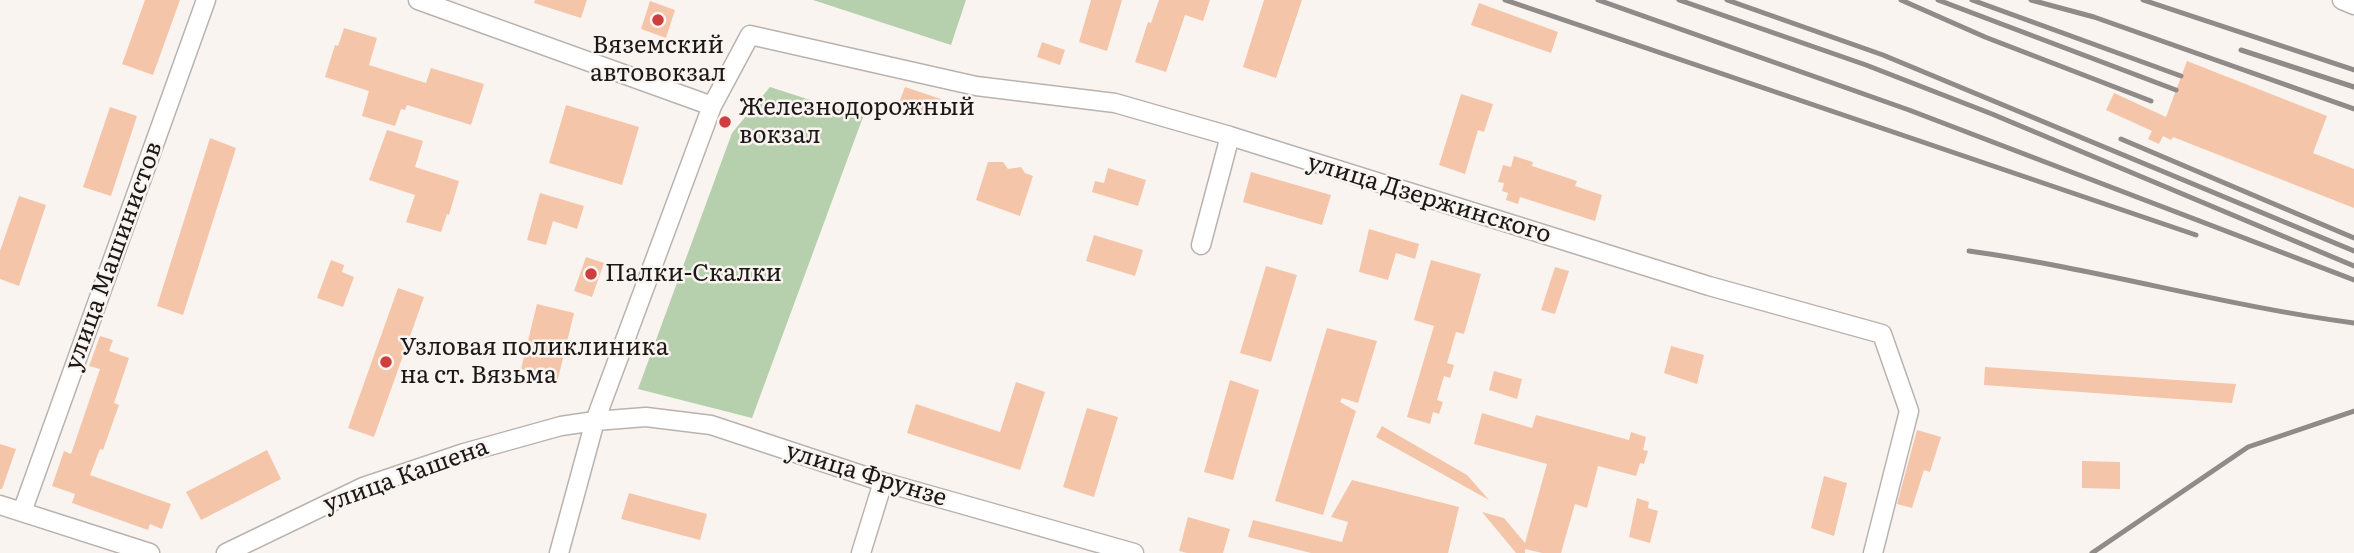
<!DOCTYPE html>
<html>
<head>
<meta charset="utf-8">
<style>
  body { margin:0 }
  canvas { display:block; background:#faf4f0 }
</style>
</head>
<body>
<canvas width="2354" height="553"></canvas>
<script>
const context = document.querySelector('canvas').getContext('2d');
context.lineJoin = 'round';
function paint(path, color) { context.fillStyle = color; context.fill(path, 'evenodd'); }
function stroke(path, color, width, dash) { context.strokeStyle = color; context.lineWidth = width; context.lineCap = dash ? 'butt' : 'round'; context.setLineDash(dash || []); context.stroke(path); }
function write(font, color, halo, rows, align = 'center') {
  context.font = font + ' Literata,serif'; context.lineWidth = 5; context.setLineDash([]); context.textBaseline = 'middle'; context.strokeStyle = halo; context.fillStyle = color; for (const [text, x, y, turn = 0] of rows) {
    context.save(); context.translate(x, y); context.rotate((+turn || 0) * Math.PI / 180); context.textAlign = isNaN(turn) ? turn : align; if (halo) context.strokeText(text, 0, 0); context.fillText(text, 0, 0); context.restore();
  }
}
const green = new Path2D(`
  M813,0H966L951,45Z
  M770,87L863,117L752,418L638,389L732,133Z`);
const building = new Path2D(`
  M145,0H180L153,75L122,64Z
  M535,0H587L581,18L534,3Z
  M1091,0H1122L1107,51L1079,42Z
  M1159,0H1210L1203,21L1185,15L1166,72L1135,62L1148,22L1151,23Z
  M1264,0H1302L1276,78L1243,67Z
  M650,1L675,10L666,38L641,29Z
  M1479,3L1558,32L1551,53L1471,25Z
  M344,28L377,38L369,65L426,83L431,68L484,84L471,125L407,105L405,110L401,109L395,126L362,116L369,91L325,77L335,45L338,46Z
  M1042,42L1065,50L1060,65L1037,57Z
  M2187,61L2327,116L2313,153L2354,169V208L2173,137L2171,140L2163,136L2159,144L2148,139L2152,131L2106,110L2114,93L2166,117Z
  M905,87L941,99L935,118L898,106Z
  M1461,94L1493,104L1484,132L1478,130L1465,174L1439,165Z
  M566,105L639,127L622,185L549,163Z
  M110,107L137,116L111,196L83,187Z
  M387,130L423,141L415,167L459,181L449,215L447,214L441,232L406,222L415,195L369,180Z
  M210,138L236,148L183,315L157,306Z
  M1514,156L1533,162L1532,166L1577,181L1575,186L1602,195L1595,221L1520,197L1518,204L1506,200L1508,193L1502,191L1504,183L1498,182L1503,165L1511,167Z
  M988,162H1003L1008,169L1021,167L1025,173L1033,176L1020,216L976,200Z
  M1108,168L1146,180L1138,206L1092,192L1095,181L1104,183Z
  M1251,172L1331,195L1322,225L1243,202Z
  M540,193L584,206L577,229L553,221L546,245L527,240Z
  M19,196L46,205L19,286L0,279V251Z
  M1369,229L1419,244L1415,259L1396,253L1388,280L1359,272Z
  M1094,235L1143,250L1135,276L1086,261Z
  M586,257L604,263L592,297L574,291Z
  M331,260L344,265L342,272L354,277L343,307L317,298Z
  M1431,260L1481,274L1464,334L1456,332L1447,363L1454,365L1450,378L1444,376L1437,400L1443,402L1439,414L1433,412L1430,424L1407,417L1434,326L1414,320Z
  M1266,266L1297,275L1271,362L1240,353Z
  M1555,267L1569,271L1555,314L1541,310Z
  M398,288L424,297L374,437L348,428Z
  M537,304L574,313L558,379L521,369Z
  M1327,328L1377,341L1358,403L1342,398L1340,402L1356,411L1323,515L1275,501Z
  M100,336L113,340L109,351L129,358L114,403L119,405L103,450L100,449L90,475L171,504L162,529L150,524L148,530L72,503L75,494L52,486L64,451L71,454L100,369L89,366Z
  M1671,346L1704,355L1697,384L1664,373Z
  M1985,367L2236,384L2232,403L1984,385Z
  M1494,371L1522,379L1517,399L1489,390Z
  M1230,380L1259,390L1233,480L1204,472Z
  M1016,382L1045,392L1020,470L907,433L916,404L1000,432Z
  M1087,408L1118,417L1094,497L1063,487Z
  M1482,413L1532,428L1536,415L1629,440L1631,432L1646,437L1643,450L1648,451L1644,464L1640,463L1636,476L1598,466L1587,508L1575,504L1561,553H1542L1525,549V553H1516L1482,512L1504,518L1525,543L1547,464L1474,444Z
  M1382,426L1467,475L1489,500L1376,437Z
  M1917,430L1941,437L1930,472L1924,470L1912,508L1897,504Z
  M0,444L16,449L2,489H0Z
  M267,450L281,479L201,520L186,492Z
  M2082,461L2120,462V489L2082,488Z
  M1824,476L1847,483L1834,536L1811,528Z
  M1352,480L1459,507L1448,553H1311L1248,537L1253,520L1342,542L1348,522L1331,517Z
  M629,493L707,514L700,540L621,519Z
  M1637,498L1649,502L1648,508L1658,511L1650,543L1629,537Z
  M1188,517L1230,529L1223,553H1187L1179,551Z`);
const minor = new Path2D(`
  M418,0L712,106
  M2342,0L2354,5
  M1201,245L1230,136
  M0,505L150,553
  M22,512L206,0
  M226,553L363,487L464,453L561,426L595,421L646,417L711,425L883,482L1134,553
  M559,553L595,421L712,106L750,35L976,86L1115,103L1230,136L1709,286L1882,334L1909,411L1873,553
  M861,553L883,482`);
const rail = new Path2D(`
  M1505,0L2196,235
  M1598,0L1909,110L2354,280
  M1679,0L1866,65L1992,114L2354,266
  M1727,0L1883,55L2354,251
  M1901,0L1985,37L2151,101
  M1938,0L2176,90
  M1972,0L2181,76
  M2031,0L2094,17L2354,109
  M2143,0L2354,70
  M2241,50L2354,87
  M2121,139L2354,238
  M1969,251C2099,269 2224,306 2354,323
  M2092,553L2248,447L2354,411`);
const markers = [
  [658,20,7,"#cd3e3f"],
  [725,122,7,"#cd3e3f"],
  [591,274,7,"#cd3e3f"],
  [386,362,7,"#cd3e3f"]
];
const poiNames = [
  ["Вяземский",658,46,"center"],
  ["автовокзал",658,74,"center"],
  ["Железнодорожный",739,108],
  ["вокзал",739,136],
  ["Палки-Скалки",605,274],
  ["Узловая поликлиника",400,348],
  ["на ст. Вязьма",400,376]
];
const streetNames = [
  ["улица Дзержинского",1429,199,17],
  ["улица Машинистов",114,256,-70],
  ["улица Фрунзе",866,475,17],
  ["улица Кашена",406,476,-20]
];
paint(green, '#b6cfac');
paint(building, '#f5c5aa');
stroke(minor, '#b9b3b0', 21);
stroke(minor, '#fff', 18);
stroke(rail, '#908b89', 5);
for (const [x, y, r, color] of markers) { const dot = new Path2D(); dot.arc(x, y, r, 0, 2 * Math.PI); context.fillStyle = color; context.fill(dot); stroke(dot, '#faf4f0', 2.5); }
write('24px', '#1b1817', '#faf4f0', poiNames, 'left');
write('24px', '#1b1817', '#faf4f0', streetNames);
</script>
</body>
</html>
